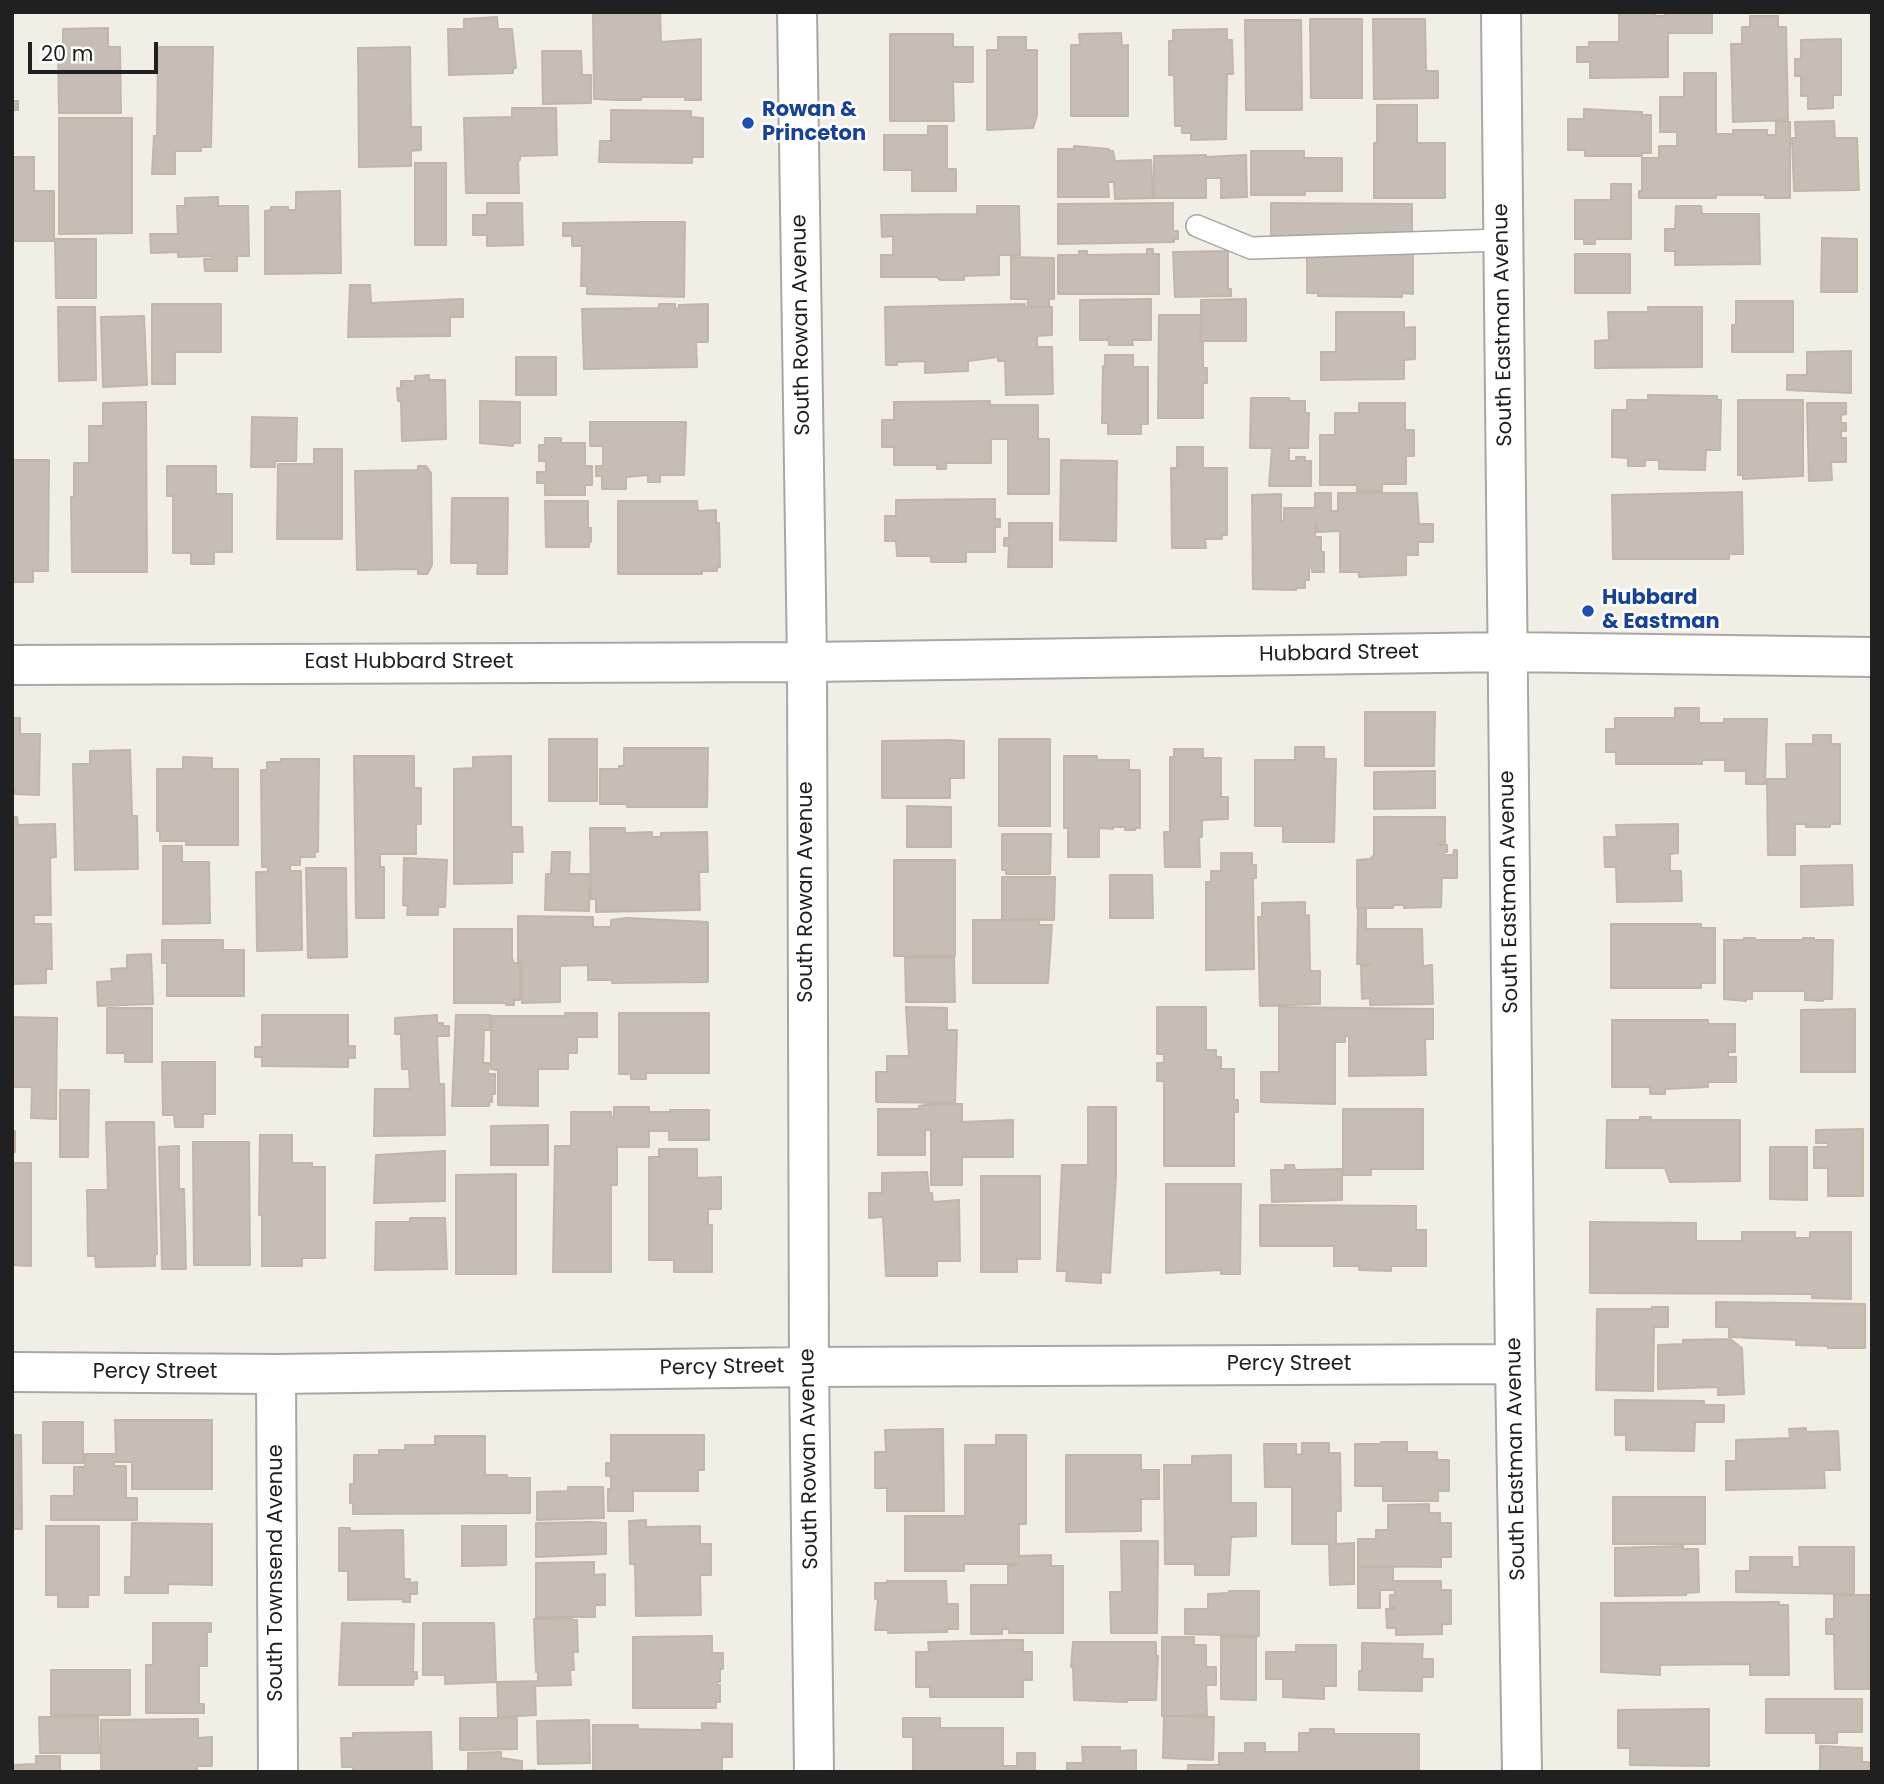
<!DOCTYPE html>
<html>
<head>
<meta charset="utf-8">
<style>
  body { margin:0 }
  #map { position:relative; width:1884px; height:1784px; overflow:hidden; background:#f1eee6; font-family:Poppins,sans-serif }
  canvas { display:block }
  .frame { position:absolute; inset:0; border:14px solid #202020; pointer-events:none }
  .scale { position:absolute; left:28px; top:42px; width:130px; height:32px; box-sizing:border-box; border:4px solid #202020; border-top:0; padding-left:9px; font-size:21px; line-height:24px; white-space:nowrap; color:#202020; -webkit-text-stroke:5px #fff; paint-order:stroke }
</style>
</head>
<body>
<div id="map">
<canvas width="1884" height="1784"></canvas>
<div class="frame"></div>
<div class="scale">20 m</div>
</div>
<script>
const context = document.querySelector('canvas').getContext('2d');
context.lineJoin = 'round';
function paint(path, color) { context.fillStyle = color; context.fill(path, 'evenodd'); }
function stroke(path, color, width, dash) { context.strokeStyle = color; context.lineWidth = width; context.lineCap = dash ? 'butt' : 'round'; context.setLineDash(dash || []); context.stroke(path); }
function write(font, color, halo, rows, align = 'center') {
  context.font = font + ' Poppins,sans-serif'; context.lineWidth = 5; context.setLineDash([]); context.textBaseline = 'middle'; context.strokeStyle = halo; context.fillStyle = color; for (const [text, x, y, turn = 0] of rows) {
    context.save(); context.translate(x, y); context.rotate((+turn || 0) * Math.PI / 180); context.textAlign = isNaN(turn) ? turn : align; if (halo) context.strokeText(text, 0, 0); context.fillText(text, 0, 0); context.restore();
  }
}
const building = new Path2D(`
  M593,12H660L661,42L701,39V100H685V97H641V100H616L594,99Z
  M1619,12H1655V16H1665V12H1712V33H1668V77L1590,78V62H1577V47H1589V42H1619Z
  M1750,16H1778V27H1786L1788,120L1733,122L1731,44H1742V27H1750Z
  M497,17L498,29H512L516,68H513V73L449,75L448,29H464V19Z
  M1310,19H1362V98H1311Z
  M1373,19H1425L1426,71H1438V98L1374,99Z
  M1245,20H1301L1302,110H1246Z
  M108,28V47H120L121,113H59L58,47H63V29Z
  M1227,29V40H1232L1233,74H1227L1226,139L1191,140V133H1182V126H1175L1174,75H1169V41H1173V30Z
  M1121,33L1122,46L1128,45V116H1071V45H1080L1079,34Z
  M890,34H953V47H973V82H953L954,121H890Z
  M998,37H1026V50H1037V115L1033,128L987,130V50H998Z
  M1841,39V95H1833V108L1808,109V96H1801V76H1795V59H1801V40Z
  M158,47H213L211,147H201V151H175V174H152L154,136H157Z
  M410,47L411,127H421V150L411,151V166L359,167L358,48Z
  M542,51H581L582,75H591V103L543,104Z
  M12,53L13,101H18V110H13V146Z
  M1684,73H1716V134H1733V130H1767V135H1776V122H1790V198H1765V195H1716V198H1639V191H1642V158H1659V146H1677V132H1660V97H1684Z
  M1377,105H1417V143H1445V198H1374V143H1377Z
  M512,108H556L557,155L520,156V160L518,161L519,193H466L464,118L512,117Z
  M1584,109L1642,112V115H1651V153H1642V156H1585V150H1568V119H1584Z
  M611,110L691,111V117L703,118V157H692V163L599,162L600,141H611Z
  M59,118H132V233L59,234Z
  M1834,121L1835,138H1857L1859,190L1794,191L1792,138H1796L1795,122Z
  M928,126H947V169H956V191H912V170H884V135H928Z
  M1074,146L1109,149V151H1113L1115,161L1151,160L1153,198L1115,199L1114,182H1108L1109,197H1058V149H1074Z
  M1251,151H1304V158H1342V191H1305V195H1251Z
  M1206,155V157L1246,155L1247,197L1221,198V178H1206V198H1154V156Z
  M12,157H34V191H54V241H12Z
  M415,163H446V245H415Z
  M1611,184H1631V239H1595V244H1584V239H1575V200H1611Z
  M340,191L341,273L265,274V211L271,210V207H288V210H296V192Z
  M218,197V206H248L249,256H237V271H205L204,259H212V256L178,257V252L151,253L150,234H178L177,206H185V198Z
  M487,203H522L523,245L487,246V235H473V215H487Z
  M1173,203V231H1178V239H1174V242L1058,244V204Z
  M1271,203L1412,204V240H1271Z
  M977,206H1019L1020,255H999V275L964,276V280H940L937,277H881V255H893V236L882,237L881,215L977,214Z
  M1676,206H1701L1702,214H1759L1760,264L1675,265V251H1665V229H1675Z
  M643,222H685L684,297L587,294V286H581L582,246H572V236H563V223Z
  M1822,238L1857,239V292H1821Z
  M55,239H96V298H56Z
  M1147,249H1153V254H1159V294H1058V255H1079V251H1087V255L1147,254Z
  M1228,251V289H1231V296L1175,297L1173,252Z
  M1413,252V294L1402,293V297L1318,296V293H1307V254Z
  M1575,254H1630V293H1575Z
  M1011,257L1054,258V299H1049V307L1028,306V299H1011Z
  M350,285H370L371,303L463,299V317H450V336L348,337Z
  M1151,299V340H1132L1133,345H1109L1108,335L1107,340H1080V300Z
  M1246,299V341H1201V300Z
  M1736,301H1793V352H1732V325H1736Z
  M152,304H221V352H175V384H152Z
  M659,304H675V309L679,308V305L708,304V342H696L697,367L584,369L582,309L659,308Z
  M1025,304V307H1052V335L1037,336V347H1052L1053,394L1006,395L1005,361H998V357L968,361V371L925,373V361L897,362V365H886L885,307Z
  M58,307H95L96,380L59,381Z
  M1648,307H1702V367L1595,368V341L1609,340L1608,312H1648Z
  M1336,312H1404V328L1415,327V359L1404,360V379L1321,380V352H1336Z
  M1159,315H1201L1200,342H1203V368H1207V383H1203V418H1158Z
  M144,316L147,385L103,387L101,317Z
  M1851,351V393L1787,390V375H1807V352Z
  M1105,355H1133V367H1148V424H1141V434H1108V423H1102L1103,366H1105Z
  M516,357H556V395H516Z
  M429,375V380H445L446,439L402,441L401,401H398L397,388H401V381H415V376Z
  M1648,395L1717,396V400H1721L1720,450H1706L1705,470L1659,469V460H1645V466H1628V458L1612,457V410H1627V400H1648Z
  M1251,398H1289V401H1305V413H1309L1308,448H1289V461H1296V457H1305V461H1311V486H1269L1272,448H1250Z
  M1738,400H1803V476L1743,479V475H1738Z
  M480,401L520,402V443H513V446L480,443Z
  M990,401V405H1038V439H1049V494H1008V439H991V463H946V469H937V465H894V447H882V420H894V402Z
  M146,402L147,572H72L71,497H74V463H89V426H103V403Z
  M1359,403H1405V430H1414V456H1406V484H1382V491H1357V485H1320V435H1335V413H1359Z
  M1807,403H1846V414L1841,415V423H1846V431H1841V438H1846V462H1831L1832,480L1809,481Z
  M252,417L297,418L296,461H275V467H251Z
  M590,422H686L684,475H660V482H648V475L626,477V489H602V476H596V466H603V446H590Z
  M545,438H561V443H585V466H592V485H585V495H545V483H537V472H546V461H539V445H545Z
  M1177,447H1203V468H1227V535H1222V539H1205L1206,548H1172L1171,468H1177Z
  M314,449H342V539H277L278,464H314Z
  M12,460H49L48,571H33V582H12Z
  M1061,460L1117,461L1116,541L1060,540Z
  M167,466H216V494H232V552H214V564H191V553H173V496H167Z
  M418,466H426L431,473L432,565L427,574H418V569L357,570L355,471L418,470Z
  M1742,492L1743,554H1729V559H1613L1612,495Z
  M1315,493H1331V511H1338V493H1417L1419,524H1433V542H1418V555H1406V575L1359,577V572H1340V531L1317,532V524H1315V537H1321V552H1324V572H1312V568H1309V580H1305V588H1296V590L1253,589L1252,495L1281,494V521H1284V508H1315Z
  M452,498H508L507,574H477L478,563H451Z
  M995,499V519H1000V527H995V552H966V562H931V556H897L896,541H885V516H896V500Z
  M545,501H588V528H591V542H589V547H546Z
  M618,501H697L698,511L716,510V523H719L720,567H717V571H702V574H618Z
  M1009,523H1052V567H1008L1009,546H1004V538H1009Z
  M1675,708H1699V723H1724V719H1767L1765,784H1746V771H1725V760H1702V764H1616V752H1606V729H1615V718H1675Z
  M1365,712H1435L1434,766H1365Z
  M12,718H20V734H40L39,795L15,794V788H12Z
  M1813,735H1831V744H1840V824H1830V827H1806V824H1795V855H1768L1767,779H1787L1786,744H1813Z
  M549,739H597V801H549Z
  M999,739H1050V826H999Z
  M950,740L964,741V778H950V798H882V741Z
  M1295,747H1324V759H1336L1334,842H1283V826H1255V760H1295Z
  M624,748H708L707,807H627V804H600V769H619V766H624Z
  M1174,749H1203V758H1221V797H1228V819L1202,820V837H1199L1200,867H1165L1164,832H1170V757H1174Z
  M130,750L132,816H137L138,869L75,870L73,764H90V751Z
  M354,756H414V788H421V824H416V854H380V867H384V918H356Z
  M511,756V827H522L523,852H512V883L454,884V769L473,768V757Z
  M1064,756H1097V760H1129V770H1140V828H1135V830H1125V827H1113V829L1099,828V857H1068V828H1064Z
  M183,757L212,758V769H238V845H186V841H160V831H157V769H183Z
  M281,759H319L318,852H315V857H300V865H290V871H301L302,950L257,951L256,872H268V867H262L261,770H267V762H281Z
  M1435,771V808L1374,809V772Z
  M907,806L951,807V847H907Z
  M12,817H17L18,825L55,824L56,857L50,858L51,915H34V924H51L52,969H46V983L12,984Z
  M1374,817H1445V843H1436V845H1447V852H1444V855H1453L1454,850H1457V878H1442L1441,907L1404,908V905H1393V908H1357V860L1370,859L1374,855Z
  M1678,824V853L1670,854V871H1681L1682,901L1617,902L1616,867H1605L1604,837H1617L1616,825Z
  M590,828H625V833L652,832V837H661V833L707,832L708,872H699L700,910L596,912V899H591Z
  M1002,834H1051L1050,874H1006V870H1002Z
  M163,846H182V862H209L210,923L163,924Z
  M552,852H570L569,874H590L589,911L545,910L546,874H551Z
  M1221,853H1252V865H1256V878H1253L1254,969L1206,970V882H1211V871H1221Z
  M404,858L447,860L445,907H438V915H407L408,906L403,905Z
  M894,860H955V956H894Z
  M1852,865L1853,905L1801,907V866Z
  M306,868H346L347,957L308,958Z
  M1110,875H1152L1153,918H1110Z
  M1002,877H1055L1054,920L1002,919Z
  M1305,902V916L1309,915L1310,971H1320V1004L1260,1006L1258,917H1262V903Z
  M1358,909H1366V929H1422L1423,966L1432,965L1433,1004L1370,1005V998L1362,999L1361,966L1370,964H1357Z
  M518,916L593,917V927H611V920L627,918L708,922V982L612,983V980H588V965L560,966V1002L522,1003V962H518Z
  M973,920H1039V925H1052L1048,983H973Z
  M1611,924H1701V928H1715V983H1701V988H1611Z
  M454,929H512V958L514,963H520V1000H514V1005H506V1003H454Z
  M1744,938H1755V940H1803V938H1814V940H1833L1832,999H1823V1001L1805,1000V991H1752V999H1746V1001L1724,999V940H1744Z
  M162,940H223V950H244V996H167V963H162Z
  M151,954L153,1004L98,1006L97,982L112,981L111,969L127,968V955Z
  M954,957L955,1002H906L905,958Z
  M906,1007L947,1008V1030H957L955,1103L876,1102V1072H887V1056H909Z
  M1157,1007H1206V1050H1216V1057H1221V1069H1234V1100H1238V1112H1234V1166H1164V1081H1157V1063H1164V1054H1157Z
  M1279,1007L1433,1009V1039H1425L1426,1075L1349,1076V1036H1345V1042H1335V1104L1261,1102V1072H1279Z
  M107,1008H152V1062H125V1053H107Z
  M1855,1009V1072H1801V1010Z
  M565,1013H597V1037H577V1053H568V1069H538V1106L498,1105V1070L491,1069V1016H565Z
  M619,1013H709V1073H646V1079H631V1074H619Z
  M262,1015H348V1046H355V1058H348V1067L262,1066V1057H255V1047H262Z
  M437,1015V1023H443V1026H449V1036H437L439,1084H444L445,1135L374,1136L375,1089H410L409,1069H402L401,1034H395V1018Z
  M456,1015H490V1030H484L483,1063H489L488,1074H495V1094H492V1102H489V1106H452Z
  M12,1017L57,1018L56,1119L31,1118L32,1087H12Z
  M1612,1020H1708V1024H1735V1052H1728V1057H1736V1082H1708V1087L1665,1089V1094H1650V1087H1612Z
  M162,1062H215V1114H203V1127H175L174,1115H163Z
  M60,1090H89L88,1157H60Z
  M931,1104H962V1122L1013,1120V1157H962V1185H931V1130H925V1155H878V1109H919V1106Z
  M614,1107H649V1112H670V1110H709V1140H669V1131H649V1147H617V1185H611V1272H553L555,1146H571V1112H611V1117H614Z
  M1088,1107H1116V1177L1110,1273L1101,1272V1283L1066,1281L1067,1271H1057L1062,1165H1088Z
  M1343,1109H1423V1169H1371V1175H1343Z
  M1640,1117H1651V1120H1740V1181L1670,1182L1665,1168H1606L1607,1120H1640Z
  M106,1122H154L157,1254H155V1266L96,1267L95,1256H88L87,1190H108Z
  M548,1125V1165H491V1126Z
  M1863,1129V1196H1828V1168H1814V1147H1828V1143H1816V1130Z
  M12,1131H15V1152H12Z
  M260,1135H292V1163H312V1167H325V1258H302V1266H262V1215H259Z
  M193,1142H249L250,1265H194Z
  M179,1146V1189H184L186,1269H162L159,1147Z
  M1770,1147H1807V1200L1770,1199Z
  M659,1149H697V1178L721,1177V1209H708V1225H712V1272H674V1260H649V1157H659Z
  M445,1151V1201L374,1203L376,1155Z
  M12,1163H31V1266L12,1265Z
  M1285,1165H1294L1295,1170L1342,1169V1200L1272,1202L1271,1170H1285Z
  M927,1172L929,1193H932L933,1202L959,1200L960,1261H937V1276H886L883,1217L869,1218V1193H882V1173Z
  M516,1174V1274H456V1175Z
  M981,1176H1040V1259H1017V1272H981Z
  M1166,1184H1241L1240,1274H1221V1270L1166,1273Z
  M1260,1205L1416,1206V1230H1426V1266H1391V1271L1359,1270V1266H1334V1246H1260Z
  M410,1218H445L447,1269L375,1270L376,1222H410Z
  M1590,1222L1696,1223V1241H1742V1232H1795V1238H1810V1232H1851V1299L1812,1298V1294L1590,1293Z
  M1716,1302L1865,1304V1348H1828V1346L1796,1345L1797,1340L1729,1337V1327H1716Z
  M1652,1307H1668V1327H1654L1653,1391L1596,1390L1597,1309H1652Z
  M1730,1339L1742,1348L1744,1394L1718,1395V1387L1658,1389V1345L1683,1344V1340Z
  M1615,1400L1704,1401V1405H1724V1422H1695L1694,1451L1626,1450V1435H1615Z
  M115,1420H212V1489H132V1462H114V1466H126V1498H137V1520H51V1496H74V1467H85V1454H116Z
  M43,1422H83V1463H43Z
  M1806,1428V1432L1838,1431L1840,1470H1824L1825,1488L1726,1490V1461H1736V1440L1790,1438L1789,1429Z
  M943,1429L944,1511H887V1488H875V1452H886L885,1430Z
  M12,1435H21L22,1529H12Z
  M611,1435H704V1470H698V1491H633V1511H608V1489H611V1476H606V1463H611Z
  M996,1435H1026V1524H1019V1556L1051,1555V1566H1063V1633H1009V1629H1002V1634H971V1585H1008V1566L1019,1564H964V1571H905V1516H965V1445H996Z
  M435,1436H485V1475H507V1478H530V1513L353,1514V1503H350V1484H354V1455H379V1450H405V1445H435Z
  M1381,1442H1407V1452H1437V1460H1449V1491H1438V1501H1383V1486H1355V1444H1381Z
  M1302,1443H1329V1453H1340L1341,1511H1336V1544L1354,1543V1584L1330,1585L1329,1544H1292V1487H1265L1264,1444H1296V1455L1302,1454Z
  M1066,1455H1141V1470H1159V1499H1141V1531L1066,1532Z
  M1231,1455V1503H1256V1536L1231,1537L1229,1575H1195V1564H1165L1164,1465H1192V1456Z
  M568,1487H603L604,1518L537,1520V1492L568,1491Z
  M1613,1497H1705V1544H1613Z
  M1429,1504V1513H1440V1523H1451V1557H1441V1567L1358,1566V1539H1376V1530H1388V1505Z
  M646,1520V1527L700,1526V1544H711V1575H700L701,1615L636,1616L635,1564H630L629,1521Z
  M590,1522L606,1523V1554L536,1557V1523Z
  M132,1523L212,1524V1585L168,1584V1593H125V1577H131Z
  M46,1526H99V1595H88V1607H58V1595H46Z
  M462,1526H506V1565L462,1566Z
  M339,1528H350V1531L403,1530L404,1579H410V1583L417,1582V1594H410V1602H403V1599L348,1600V1571H339Z
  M1121,1541H1158L1157,1633H1111L1110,1592H1122Z
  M1683,1546V1549H1698L1699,1592L1686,1593V1595L1615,1596V1548Z
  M1799,1547H1854V1594L1736,1592V1571H1750V1557H1792V1567H1800Z
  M594,1562V1575L605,1574V1605H595V1617H536V1563Z
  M1358,1567H1393V1581H1441V1590H1451V1624H1442V1634L1396,1635V1628H1387L1386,1609H1396V1607H1390V1595H1395V1590H1380V1608H1358Z
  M887,1581H946L947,1604H958V1629H947V1632L888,1633V1630H875L878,1599H875V1583H887Z
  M1229,1591H1259V1636L1185,1634V1609H1208V1594L1229,1593Z
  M1834,1595H1870V1689H1835L1834,1634H1826V1619H1834Z
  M1779,1602V1605H1788L1789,1675H1750V1664L1660,1665V1675L1601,1672V1603Z
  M572,1618V1620H577L578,1652H573L574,1670H570L571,1685L535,1686L536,1715L498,1717L497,1682L538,1681V1672H536L534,1619Z
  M153,1623H211V1632H207V1666H199V1704H204V1713H146V1665H153Z
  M342,1623L414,1624L413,1672H417V1679H414L413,1685H339Z
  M423,1623H494L496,1682L445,1684V1675H423Z
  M712,1636V1653H723V1669H720V1682H717V1685H720V1702H716V1708H633V1637Z
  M1162,1637H1194V1645H1206V1667H1216V1685H1206L1207,1715L1162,1716Z
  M1221,1637H1256V1700L1221,1699Z
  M1006,1640H1023V1652H1032V1680H1023V1697H930V1687H916V1652H929L928,1642Z
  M1073,1642H1156V1656H1158L1156,1700H1127V1702L1074,1700L1073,1667H1071Z
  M1362,1643L1423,1644L1422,1659H1433V1677H1422V1691L1359,1690V1671H1362Z
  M1296,1645H1336V1686H1324V1699L1283,1697V1679H1266V1652H1296Z
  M51,1670H130V1715H51Z
  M1766,1699H1862V1732H1837V1743H1816V1733H1766Z
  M1709,1709V1766L1630,1765V1748H1618V1710Z
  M98,1716L99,1753H40L39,1717Z
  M1164,1716L1214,1717L1213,1760L1163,1758Z
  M460,1718H517V1749L460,1750Z
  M903,1718H940V1728H1003V1766H1017V1753H1035V1772H913V1737H903Z
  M198,1719V1738L212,1737V1766H197V1772H101V1720Z
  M589,1720L590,1763L538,1764L537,1721Z
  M702,1723L732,1724V1757H722V1772H593V1725H638V1729L702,1730Z
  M1310,1729H1334V1734H1419V1772H1188V1765H1219V1753H1245V1743H1265V1752H1299V1733H1310Z
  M431,1732L432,1772H353V1767H342L341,1738H353V1733Z
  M1820,1746L1862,1748V1762H1869V1772H1820Z
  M1082,1747H1120V1751L1136,1750V1772H1067V1763H1083Z
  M501,1752V1758L522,1761V1771L535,1770V1772H468V1753Z
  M36,1756H60V1772H12V1765L36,1764Z`);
const service = new Path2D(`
  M1197,226L1251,248L1503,240`);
const minor = new Path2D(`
  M797,12L807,662L809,1367L814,1772
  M1501,12L1515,1364L1522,1772
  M12,665L807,662L1508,652L1872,657
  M12,1372L276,1374L809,1367L1515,1364
  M276,1374L278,1772`);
const markers = [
  [748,123,7,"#1a4fb4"],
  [1588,611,7,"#1a4fb4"]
];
const transitNames = [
  ["Rowan &",762,111],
  ["Princeton",762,135],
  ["Hubbard",1602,599],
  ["& Eastman",1602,623]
];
const streetNames = [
  ["South Rowan Avenue",802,325,-91],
  ["South Eastman Avenue",1504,325,-91],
  ["Hubbard Street",1339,654,-1],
  ["East Hubbard Street",409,663],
  ["South Rowan Avenue",807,892,-90],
  ["South Eastman Avenue",1510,892,-91],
  ["Percy Street",1289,1365],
  ["Percy Street",722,1368,-1],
  ["Percy Street",155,1373],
  ["South Rowan Avenue",810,1459,-91],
  ["South Eastman Avenue",1517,1459,-91],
  ["South Townsend Avenue",277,1573,-90]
];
paint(building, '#c6beb5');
stroke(building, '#c3b6a8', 2);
stroke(service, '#a7a7a7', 24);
stroke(minor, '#a7a7a7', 42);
stroke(service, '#fff', 21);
stroke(minor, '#fff', 38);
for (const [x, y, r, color] of markers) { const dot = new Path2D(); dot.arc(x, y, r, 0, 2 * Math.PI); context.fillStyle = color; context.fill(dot); stroke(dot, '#fff', 2.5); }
write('bold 21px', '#164399', '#fff', transitNames, 'left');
write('21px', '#202020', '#fff', streetNames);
</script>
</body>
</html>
